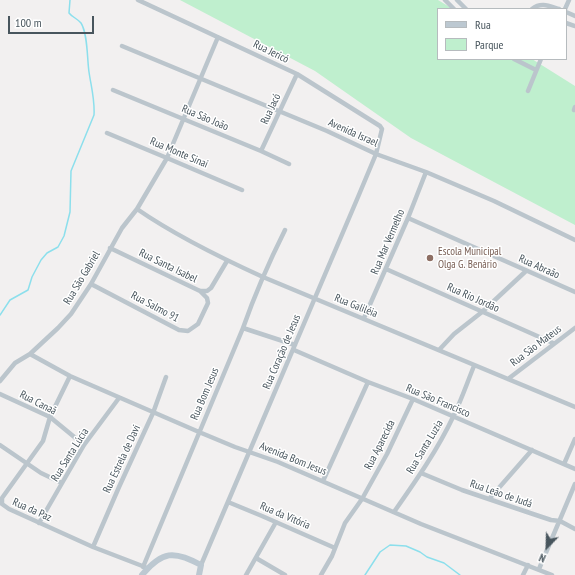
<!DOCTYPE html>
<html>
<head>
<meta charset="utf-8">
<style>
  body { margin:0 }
  #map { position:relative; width:575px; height:575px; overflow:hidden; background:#f2f0f0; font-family:"PT Sans Narrow",sans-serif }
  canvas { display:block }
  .legend { position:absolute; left:437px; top:8px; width:130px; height:52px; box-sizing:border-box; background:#fff; border:1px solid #b6bbbe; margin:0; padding:5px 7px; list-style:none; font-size:12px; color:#48555d }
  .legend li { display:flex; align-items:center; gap:8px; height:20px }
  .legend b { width:20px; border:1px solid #b6bbbe }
  .north { position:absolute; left:527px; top:527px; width:40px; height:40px; -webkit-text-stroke:3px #fff; paint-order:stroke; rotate:203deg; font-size:11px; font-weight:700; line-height:16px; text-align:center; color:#48555d }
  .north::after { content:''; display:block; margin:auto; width:14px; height:18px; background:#48555d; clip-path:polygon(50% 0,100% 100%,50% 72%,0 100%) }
  .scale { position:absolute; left:8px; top:16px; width:86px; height:18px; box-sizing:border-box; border:2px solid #48555d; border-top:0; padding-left:5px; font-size:12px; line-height:14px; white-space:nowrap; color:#48555d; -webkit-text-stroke:3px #fff; paint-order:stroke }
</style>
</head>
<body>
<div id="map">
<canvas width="575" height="575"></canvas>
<ul class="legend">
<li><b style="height:5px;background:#bcc8d1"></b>Rua</li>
<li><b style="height:11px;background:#bfefce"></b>Parque</li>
</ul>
<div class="north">N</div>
<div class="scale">100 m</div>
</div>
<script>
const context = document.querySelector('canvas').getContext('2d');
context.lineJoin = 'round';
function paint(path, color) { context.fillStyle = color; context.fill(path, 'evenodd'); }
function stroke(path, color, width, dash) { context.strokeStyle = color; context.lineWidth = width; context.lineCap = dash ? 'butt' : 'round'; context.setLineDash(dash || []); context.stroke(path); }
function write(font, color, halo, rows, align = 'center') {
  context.font = font + ' "PT Sans Narrow",sans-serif'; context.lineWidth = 3; context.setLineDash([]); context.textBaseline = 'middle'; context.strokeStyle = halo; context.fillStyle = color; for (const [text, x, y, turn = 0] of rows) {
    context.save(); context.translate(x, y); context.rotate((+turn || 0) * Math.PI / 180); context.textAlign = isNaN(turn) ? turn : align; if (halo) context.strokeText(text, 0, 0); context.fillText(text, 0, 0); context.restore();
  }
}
const green = new Path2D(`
  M180,0H438L453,9H438V59H532L575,86V225L411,138L315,71Z`);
const stream = new Path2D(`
  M0,315L10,300L28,290L32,277L41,260L47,253L58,247L64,236L70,212L71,171L94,115C95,100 91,86 89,72C87,59 88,34 81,23C78,19 72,17 69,13L70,0
  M365,575L380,552L390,545L406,546L420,552L427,557L444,563L460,575`);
const street = new Path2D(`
  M138,0L297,74L380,126L382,129L376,154L358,197L201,565
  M445,0L454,9
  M457,0L466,9
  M532,9C541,2 549,6 559,9
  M565,9L569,0
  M566,12L575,16
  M566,23L575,26
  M122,46L327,131L376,154L426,172L494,201L575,240
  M514,59L536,70
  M113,90L261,151L289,164
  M528,91L541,59
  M574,110L575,107
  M107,133L167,158L242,190
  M261,151L297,74
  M137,209C176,236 219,257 263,277L575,407
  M408,218L575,292
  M110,248L200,291H207L211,288L227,261
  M386,269L553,343
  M91,284L179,330L188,331L198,324L208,303L207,298L200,291
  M364,318L408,218L426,172
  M243,328L295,345
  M294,350L368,382L413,399L575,469
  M439,350L454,334L482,312L526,271
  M30,354L70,376L199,432L235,447L278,462L421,524L552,575
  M70,376L50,417L43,441L2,498V504L9,509L93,547L145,567
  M508,379L575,328
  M0,381L15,363L30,354L58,328L71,314L91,284L122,228L137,209L167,158L218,37
  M0,394L50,417L84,445
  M0,445L41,473L62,483
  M564,464L575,439
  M421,473L462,490L530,513L551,520L560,521L575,529
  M323,481L368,382
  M490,498L532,450
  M228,502L262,516L335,548
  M394,512C415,482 437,451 453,417C461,401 467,383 474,366
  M39,523L84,445L119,398
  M93,547L119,487L153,413L166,377
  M256,558L285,575
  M143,567L243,328C255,294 269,262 285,230
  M539,569L575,484
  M246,575L276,522
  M321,575L332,556L345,523L362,499L387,454L413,399
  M523,575L528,565`);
const secondary = new Path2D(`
  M142,575C162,551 174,550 201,565L199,575`);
const markers = [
  [430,258,4,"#8d6e63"]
];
const streetNames = [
  ["Rua Jericó",271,52,26],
  ["Rua Jacó",271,109,-65],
  ["Rua São João",205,118,23],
  ["Avenida Israel",353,133,24],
  ["Rua Monte Sinai",179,153,23],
  ["Rua Mar Vermelho",388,242,-67],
  ["Rua Santa Isabel",168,266,26],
  ["Rua Abraão",539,267,24],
  ["Rua São Gabriel",82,278,-59],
  ["Rua Rio Jordão",473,298,24],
  ["Rua Galiléia",356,306,22],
  ["Rua Salmo 91",155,307,28],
  ["Rua São Mateus",536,346,-37],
  ["Rua Coração de Jesus",282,352,-67],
  ["Rua Bom Jesus",205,394,-67],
  ["Rua São Francisco",438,401,23],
  ["Rua Canaã",38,403,27],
  ["Rua Aparecida",380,445,-63],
  ["Rua Santa Luzia",425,447,-59],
  ["Rua Santa Lúcia",70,455,-58],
  ["Rua Estrela de Davi",122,459,-65],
  ["Avenida Bom Jesus",293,459,22],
  ["Rua Leão de Judá",501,494,19],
  ["Rua da Paz",32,510,24],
  ["Rua da Vitória",285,516,23]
];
const educationNames = [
  ["Escola Municipal",438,252],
  ["Olga G. Benário",438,265]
];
paint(green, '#bfefce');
stroke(stream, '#8cdfec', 1.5);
stroke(street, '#bbc5cc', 4.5);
stroke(secondary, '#bcc8d1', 6);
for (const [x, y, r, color] of markers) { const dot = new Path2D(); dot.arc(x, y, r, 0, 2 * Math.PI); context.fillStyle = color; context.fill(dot); stroke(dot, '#fff', 1.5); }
write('11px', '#48555d', '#fff', streetNames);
write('11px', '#785e54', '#fff', educationNames, 'left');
</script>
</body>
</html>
